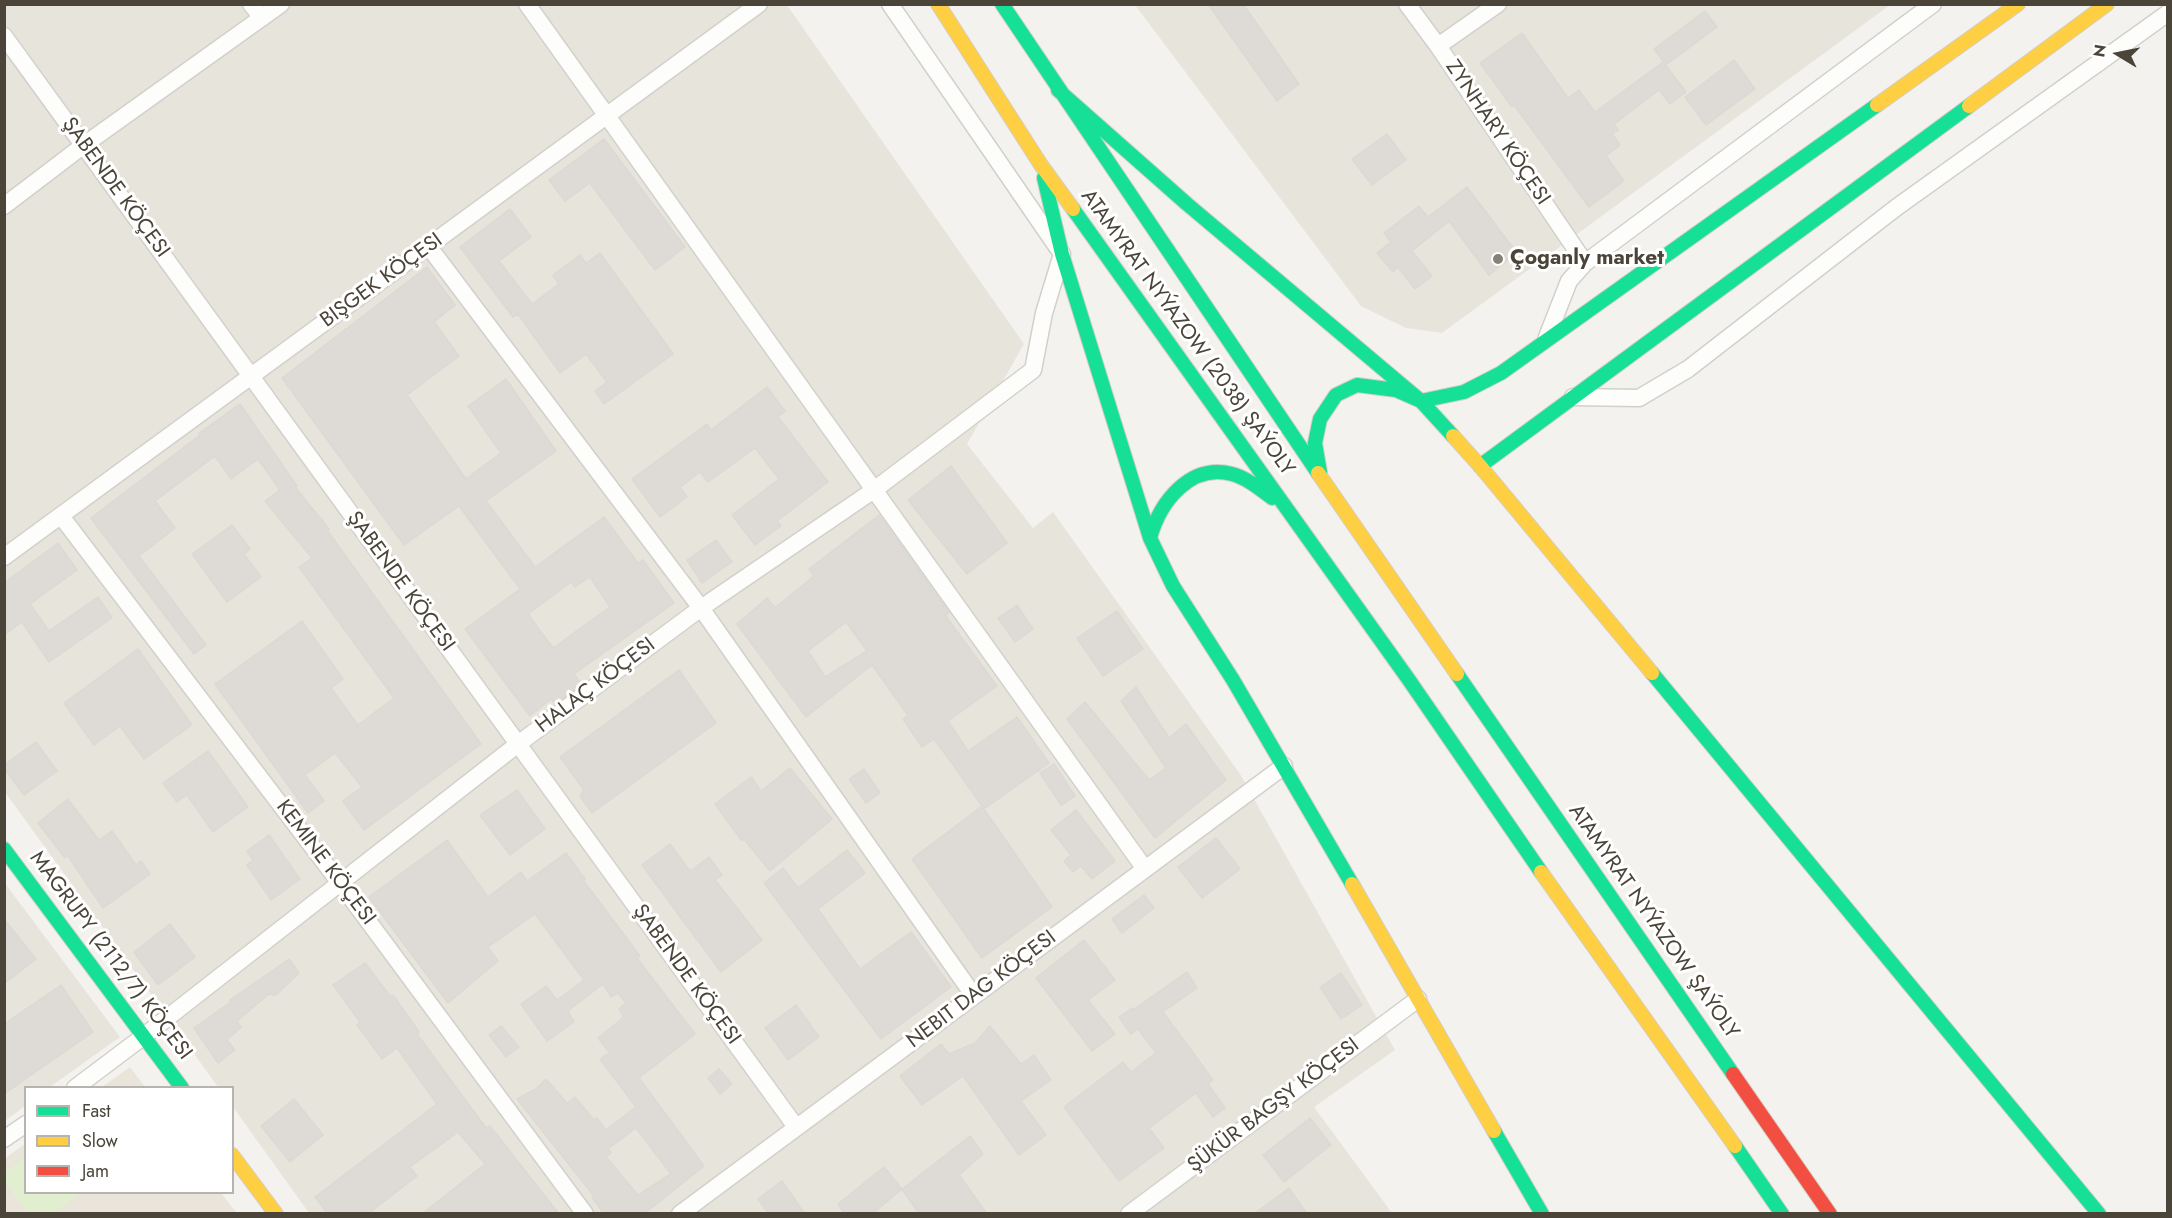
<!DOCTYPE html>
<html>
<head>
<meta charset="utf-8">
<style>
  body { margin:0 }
  #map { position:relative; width:2172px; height:1218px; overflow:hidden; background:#f4f2ee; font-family:Jost,sans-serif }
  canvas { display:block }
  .frame { position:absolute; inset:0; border:6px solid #4b4439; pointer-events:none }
  .legend { position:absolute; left:24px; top:1086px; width:210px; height:108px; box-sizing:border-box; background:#fff; border:2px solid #b7b4b0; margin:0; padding:8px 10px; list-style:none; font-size:18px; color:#4b4439 }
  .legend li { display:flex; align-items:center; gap:12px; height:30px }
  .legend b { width:30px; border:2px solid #b7b4b0 }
  .north { position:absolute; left:2088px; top:24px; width:60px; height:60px; -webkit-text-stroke:4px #fff; paint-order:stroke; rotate:280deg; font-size:16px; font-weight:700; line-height:24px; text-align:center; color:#4b4439 }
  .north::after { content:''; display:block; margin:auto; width:21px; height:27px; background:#4b4439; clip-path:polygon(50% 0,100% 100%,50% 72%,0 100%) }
</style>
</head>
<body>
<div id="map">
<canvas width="2172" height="1218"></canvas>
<div class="frame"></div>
<ul class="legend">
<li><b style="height:8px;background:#16e098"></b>Fast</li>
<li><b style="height:8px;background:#ffcf43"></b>Slow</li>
<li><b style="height:8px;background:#f24e42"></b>Jam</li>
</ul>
<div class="north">N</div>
</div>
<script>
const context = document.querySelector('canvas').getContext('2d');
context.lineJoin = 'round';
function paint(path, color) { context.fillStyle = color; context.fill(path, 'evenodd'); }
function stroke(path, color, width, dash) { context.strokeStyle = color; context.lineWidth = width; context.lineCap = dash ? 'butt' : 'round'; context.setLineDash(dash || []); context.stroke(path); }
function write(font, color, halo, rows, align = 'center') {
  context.font = font + ' Jost,sans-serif'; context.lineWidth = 6; context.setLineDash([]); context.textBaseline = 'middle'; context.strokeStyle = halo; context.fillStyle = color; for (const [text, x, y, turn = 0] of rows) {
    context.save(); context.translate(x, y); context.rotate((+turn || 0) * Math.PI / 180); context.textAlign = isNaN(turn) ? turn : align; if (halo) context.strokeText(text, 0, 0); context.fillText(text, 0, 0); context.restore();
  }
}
const residential = new Path2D(`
  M4,5H787L1024,344L967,444L1033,528L1053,512L1240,774L1395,1050L1314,1107L1392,1213H309L233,1107L232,1088L218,1087L5,792Z
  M1135,5H1890L1442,333L1406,328L1361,306Z
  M4,882L120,1037L50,1087L26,1088L25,1106L5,1121Z`);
const education = new Path2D(`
  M130,1067L145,1087H102Z
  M25,1144L26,1192L221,1193L237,1213H5L4,1159Z`);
const green = new Path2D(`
  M25,1157L26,1192L81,1193L54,1213H28L5,1183V1173Z`);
const building = new Path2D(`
  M1208,4H1243L1299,84L1277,101Z
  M1705,11L1717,27L1666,65L1654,49Z
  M1522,33L1568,98L1579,90L1595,112L1663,62L1686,92L1670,104L1659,90L1614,124L1618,130L1612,134L1620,145L1606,156L1624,181L1589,207L1514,105L1512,107L1480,63Z
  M1734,60L1755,89L1706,125L1685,97Z
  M1387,134L1406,160L1372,185L1352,159Z
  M604,139L685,247L655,270L590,183L565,201L549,180Z
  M1467,187L1517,253L1489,275L1449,221L1412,251L1432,276L1415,289L1398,267L1393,272L1377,253L1391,242L1384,233L1419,206L1428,217Z
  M510,209L531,237L499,261L532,304L559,284L553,275L580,255L586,263L600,253L673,354L604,404L595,391L607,382L586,354L560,373L518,314L513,317L460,247Z
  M427,267L455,305L434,322L459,356L407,395L466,479L501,453L468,406L506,379L556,451L486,501L535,567L604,517L638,563L643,560L674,603L574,674L581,684L555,704L551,699L530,716L465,629L520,589L459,506L404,545L282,378ZM590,577L610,607L553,648L528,614L571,582L575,587Z
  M767,387L785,411L778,417L828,482L777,521L781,526L755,545L732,515L779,479L755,448L708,482L700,472L680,487L687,497L660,517L632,479L707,424L711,430Z
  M240,404L297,486L295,487L329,529L327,530L481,744L364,830L343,801L362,787L335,753L305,775L324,801L308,813L215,684L302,621L343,679L331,688L358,725L394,698L299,567L312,558L265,501L280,490L258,459L231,479L215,456L155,501L175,528L139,556L206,645L194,654L91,518L200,435L199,433Z
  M951,466L1007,543L967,574L908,500Z
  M879,515L949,613L945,615L997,686L948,721L968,751L1017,717L1049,763L984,809L1052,907L982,958L912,859L982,806L951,762L934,739L922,747L903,719L908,715L872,665L806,717L737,624L767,598L775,608L814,576L809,569ZM846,622L867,651L825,677L808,651Z
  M232,525L250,549L244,554L261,577L227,602L192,554Z
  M716,540L732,562L702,583L687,560Z
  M58,543L77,570L30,604L49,631L98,597L112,618L49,662L22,622L4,635V583Z
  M1017,605L1033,629L1015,642L998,618Z
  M1117,611L1143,649L1103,676L1077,638Z
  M138,649L192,725L144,759L120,726L94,745L64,703Z
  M679,670L716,723L592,813L580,796L584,790L560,757Z
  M1136,687L1169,738L1186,724L1226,780L1155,838L1067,719L1085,702L1149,780L1166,768L1121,701Z
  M36,742L57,771L24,795L4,768V765Z
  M208,751L248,807L213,832L187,795L177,802L163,783Z
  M1054,764L1075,796L1061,805L1040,773Z
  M790,768L832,819L770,871L744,839L742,841L715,804L751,777L761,791Z
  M864,769L880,793L866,803L849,779Z
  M517,790L545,829L510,855L480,815Z
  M68,799L99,840L112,831L136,865L141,861L150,874L103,908L68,856L65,858L38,823Z
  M1076,810L1115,861L1092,879L1081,866L1073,872L1064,861L1071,855L1051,830Z
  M269,835L300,879L271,900L247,865L253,860L247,851Z
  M1216,838L1240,869L1202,898L1178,867Z
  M447,840L488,897L521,872L527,881L566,853L585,879L583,880L640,956L637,958L695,1034L639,1078L704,1166L644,1214H604L592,1197L594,1196L517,1099L536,1089L546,1079L567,1103L575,1097L594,1120L597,1118L606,1130L636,1107L600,1059L610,1053L598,1038L624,1017L619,1009L626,1003L618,993L611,997L603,984L568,1011L574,1022L547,1041L521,1004L546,986L557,1000L584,980L535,914L488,947L498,961L448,1003L369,897ZM636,1128L671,1174L638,1195L606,1157L611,1153L608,1149Z
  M670,844L690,871L709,857L722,875L715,880L762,940L721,972L642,865Z
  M847,850L865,873L818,909L860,969L911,932L951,987L881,1039L764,883L783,868L798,888Z
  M1144,895L1154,908L1122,933L1112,919Z
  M4,919L36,959L4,984Z
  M170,924L195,957L158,985L134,952Z
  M1084,940L1115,980L1088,1000L1115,1034L1092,1051L1036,978Z
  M289,959L299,973L276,995L269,994L237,1021L241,1027L227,1040L235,1050L218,1063L194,1028L231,1002L230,1000Z
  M365,963L391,997L393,995L419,1032L417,1034L486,1128L490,1126L559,1214H422L485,1164L458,1132L410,1167L417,1176L368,1214H328L315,1197L437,1104L397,1048L382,1059L357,1025L360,1022L333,985Z
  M1187,972L1197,988L1163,1012L1213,1080L1208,1084L1225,1108L1213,1117L1196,1093L1149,1128L1164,1148L1119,1181L1064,1107L1123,1062L1131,1072L1156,1053L1138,1029L1131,1034L1119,1017L1132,1008L1133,1010Z
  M1341,973L1362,1005L1341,1019L1320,987Z
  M61,985L93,1032L4,1094V1024Z
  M796,1005L819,1037L788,1060L765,1028Z
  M501,1026L519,1047L506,1057L489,1035Z
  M990,1026L1021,1064L1034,1055L1051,1080L1021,1101L1046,1135L1019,1155L963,1076L922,1105L900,1076L941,1044L949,1054L975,1043Z
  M719,1069L732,1084L720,1094L708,1078Z
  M294,1099L323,1135L290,1162L261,1126Z
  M1310,1118L1331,1145L1284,1182L1263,1155Z
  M970,1136L983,1154L959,1175L987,1214H919L902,1189Z
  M884,1167L902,1189L872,1214H845L838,1204Z
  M782,1181L805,1214H769L758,1199Z
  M1289,1188L1307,1214H1254Z`);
const street = new Path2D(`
  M251,4L262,18
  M527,4L1145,869
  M1407,4L1438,46L1585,263
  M4,36L796,1127
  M1438,46L1498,4
  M4,206L84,145L281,4
  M429,247L701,608L974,996
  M1547,337L1569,281L1585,263L1933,4
  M1573,397L1639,398L1688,369L1897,207L2168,13
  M61,516L340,883L585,1214
  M4,557L759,4
  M75,1088L144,1036L518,744L701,608L874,490L1033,370L1044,313L1062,254L890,4
  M4,1139L26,1124
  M680,1214L1284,766
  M1129,1214L1418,999`);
const fast = new Path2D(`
  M1002,4L1318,473
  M1058,90L1187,204L1421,401L1453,436
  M1044,178L1062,254L1150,538L1173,586L1233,680L1352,884
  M1073,209L1409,680L1541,872
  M1480,466L1969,106
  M1320,472L1315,443L1320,419L1336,395L1357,385L1396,390L1421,401L1464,392L1501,373L1877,105
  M1150,538C1160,502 1190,463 1232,474C1247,478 1260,489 1272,498
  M1652,673L2099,1214
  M1457,674L1733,1074
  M4,849L182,1088
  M1494,1131L1542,1214
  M1735,1146L1782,1214`);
const slow = new Path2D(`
  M938,4L1041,165L1073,209
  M1877,105L2018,4
  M1969,106L2107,4
  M1453,436L1480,466L1652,673
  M1318,473L1457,674
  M1541,872L1735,1146
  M1352,884L1494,1131
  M232,1155L276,1214`);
const jam = new Path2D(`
  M1733,1074L1830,1214`);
const markers = [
  [1498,259,6,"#868178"]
];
const streetNames = [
  ["ZYNHARY KÖÇESI",1497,133,56],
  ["ŞABENDE KÖÇESI",115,188,54],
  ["BIŞGEK KÖÇESI",382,281,-36],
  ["ATAMYRAT NYÝAZOW (2038) ŞAÝOLY",1187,333,54],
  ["ŞABENDE KÖÇESI",400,582,54],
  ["HALAÇ KÖÇESI",596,686,-37],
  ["KEMINE KÖÇESI",325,863,53],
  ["ATAMYRAT NYÝAZOW ŞAÝOLY",1653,922,55],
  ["MAGRUPY (2112/7) KÖÇESI",110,956,53],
  ["ŞABENDE KÖÇESI",686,975,54],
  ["NEBIT DAG KÖÇESI",982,990,-37],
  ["ŞÜKÜR BAGŞY KÖÇESI",1274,1106,-37]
];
const poiNames = [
  ["Çoganly market",1510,259]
];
paint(residential, '#e7e4dc');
paint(education, '#eae5da');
paint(green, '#e1eecf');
paint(building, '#dedbd6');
stroke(building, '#dcd9d4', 1.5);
stroke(street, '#d2d0cb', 19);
stroke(fast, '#d3cfc5', 16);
stroke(slow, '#d3cfc5', 16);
stroke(jam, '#d3cfc5', 16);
stroke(street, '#fdfdfc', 16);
stroke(fast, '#16e098', 14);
stroke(slow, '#ffcf43', 14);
stroke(jam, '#f24e42', 14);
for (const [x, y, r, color] of markers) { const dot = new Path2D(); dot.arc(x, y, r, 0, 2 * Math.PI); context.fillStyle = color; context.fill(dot); stroke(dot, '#fff', 2); }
write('21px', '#4b4439', '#fff', streetNames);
write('bold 21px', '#4b4439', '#fff', poiNames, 'left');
</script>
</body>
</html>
